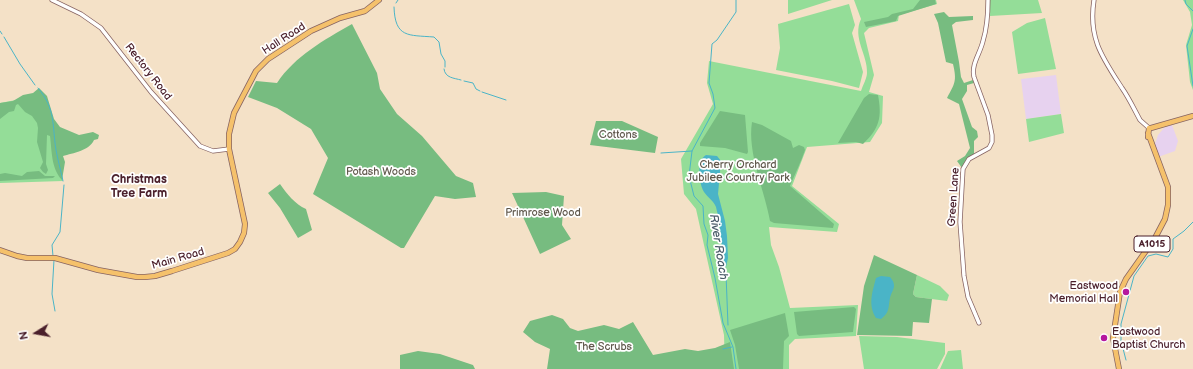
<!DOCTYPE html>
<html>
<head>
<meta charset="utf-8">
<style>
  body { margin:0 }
  #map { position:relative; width:1193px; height:369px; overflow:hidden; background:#f4e1c7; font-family:"Balsamiq Sans",sans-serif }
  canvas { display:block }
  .north { position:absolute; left:16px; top:313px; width:40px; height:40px; -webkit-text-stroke:3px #fff; paint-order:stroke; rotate:259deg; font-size:11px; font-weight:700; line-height:16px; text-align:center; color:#4a1f2b }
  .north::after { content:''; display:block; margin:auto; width:14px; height:18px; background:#4a1f2b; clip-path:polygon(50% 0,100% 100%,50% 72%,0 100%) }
</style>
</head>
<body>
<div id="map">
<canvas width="1193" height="369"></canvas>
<div class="north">N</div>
</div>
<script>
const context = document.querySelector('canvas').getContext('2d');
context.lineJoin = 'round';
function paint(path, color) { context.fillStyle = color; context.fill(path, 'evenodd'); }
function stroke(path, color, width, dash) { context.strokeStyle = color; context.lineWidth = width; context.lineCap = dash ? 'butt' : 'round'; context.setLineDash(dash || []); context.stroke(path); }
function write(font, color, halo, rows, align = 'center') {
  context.font = font + ' "Balsamiq Sans",sans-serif'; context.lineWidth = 3.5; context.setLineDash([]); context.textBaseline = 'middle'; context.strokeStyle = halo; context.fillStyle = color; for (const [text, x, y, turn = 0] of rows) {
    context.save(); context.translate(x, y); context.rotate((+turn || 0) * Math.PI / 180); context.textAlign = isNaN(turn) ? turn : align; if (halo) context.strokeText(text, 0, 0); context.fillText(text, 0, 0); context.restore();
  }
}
const built = new Path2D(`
  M1056,75L1061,114L1026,119L1021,79Z
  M1172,125L1178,141L1175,151L1158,157L1154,147L1158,135L1164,128Z`);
const green = new Path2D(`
  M788,0H832L788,14Z
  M854,0H936L937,4L899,15L898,21L869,28L864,33L874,75L869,92L883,96L882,123L870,142L807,147L792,186L839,224L837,232L769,227L771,245L779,267L790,308L858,305L856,336L795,339L789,345V369H725L724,335L696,209L684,194L681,159L713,104L707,83L709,61L861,91C863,85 867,78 867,73C868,55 852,38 861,19Z
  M989,0H1038L1042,13L990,16Z
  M1183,0H1193V90L1190,82L1186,45L1192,25L1190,12Z
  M849,4L855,25L852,33L863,72L859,88L832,81L776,70L780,48L778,24Z
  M1045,18L1056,69L1018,74L1012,32L1027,23Z
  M41,93L59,170L63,181L0,183V103L16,100Z
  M1061,114L1064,133L1029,142L1026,119Z
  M917,275L940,286L949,295L947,301L916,297L913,294Z
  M859,336L897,337L945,343V354L937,369H864Z
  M961,350L963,369H940L948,351Z`);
const forest = new Path2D(`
  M920,0H935L936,4L898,16L896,21L866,27L864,22L888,17L892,14L913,9Z
  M944,12L949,17L973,16V20L956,22L952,25L959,62L961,77L964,83L973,80L974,83L967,85V91L962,99L972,127L977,131L978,137L974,141V154L969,157L962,168L957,161L965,156L970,148L959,104L947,98C955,83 957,81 953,64L946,62L938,23L934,14Z
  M352,24L377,73L380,89L397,114L422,136L456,176L473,183L476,197L455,199L435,196L404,248H401L313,194L328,158L311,129L277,108L248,97L256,81L277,83C295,56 324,40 352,24Z
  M39,88L47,96L54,119L60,127L79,135L93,132L99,135L98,139L94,140C89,151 73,153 63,156L65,162L62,180C51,168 52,151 50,136L47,135L46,164L48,170L46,174L43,172L40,168L43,162L37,142L38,128L37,123L32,116L25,112L18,104L16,105L14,111L9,112L0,119V103L13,101L23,95L33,93Z
  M869,94L878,95C882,117 880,128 863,144L856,142L838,143L864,98Z
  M720,111L745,115L748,152L747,154L725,148L700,146V143Z
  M596,121H622L658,137L655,153L590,145Z
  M752,122L762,125L791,141L793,148L799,145L804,147L805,150C801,162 795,174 790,186L834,224L833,228L774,223L770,221C765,191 747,153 752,122Z
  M39,171L45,176H55L53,178L0,181V174L5,173L22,176L27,172Z
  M280,184C287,194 295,204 306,209L312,230L298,238L280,208L268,193Z
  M546,192L564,196L562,225L571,239L540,254L512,193Z
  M874,255L917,275L913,294L916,297L932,299L929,323L913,322L912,336L857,335L864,286Z
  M854,307L856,309L853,332L799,336L797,334L794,312Z
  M785,313L789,336L784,341L783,369H739L735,345L730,330Z
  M552,315L563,319L570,328L578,331L604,325L619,329L633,322L653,355L685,349L698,351L715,348L730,342L734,369H547L550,349L535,342L523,332L530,321Z
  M418,351L440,354L473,365L475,369H400V355Z`);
const water = new Path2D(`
  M706,155L717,156L721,161L718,194L725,221L727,236L728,258L726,267L724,266C721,247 721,226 716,207C714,201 708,198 704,192C699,184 696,160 706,155Z
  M881,276L890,277C898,286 892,290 890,298C888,308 890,312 881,319L876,318C868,305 872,293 876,278Z`);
const stream = new Path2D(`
  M736,0V12L717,40L712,44L709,83L713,94L715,108L692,151L689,176L694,196L703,206L704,224L708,235L707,245L715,278L723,323L733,347L736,369
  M1185,0L1186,4L1193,11
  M396,3L398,0
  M394,7C395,38 408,35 434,37L439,42L441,54L445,61V67
  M1193,29L1187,46L1193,86
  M0,31L2,34
  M4,37L20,64L35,85
  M444,69C445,78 454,78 461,80
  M464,81L473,83L476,89L480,91
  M38,88C56,109 52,125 56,150C58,161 61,171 63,181
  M482,92L506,100
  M661,153L692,151
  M53,256L52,245L60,232L64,185
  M54,260L52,294L55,311
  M726,274L728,325
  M723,349L732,347
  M1126,360L1121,341V324L1134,276L1148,256L1156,254L1168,257L1173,249V239L1184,231L1193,222`);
const minor = new Path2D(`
  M52,0L81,14L101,28L151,92L200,146L213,151L229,149
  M1094,0C1088,38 1102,57 1122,88C1129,98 1134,109 1140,120L1149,128
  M979,323L968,297L964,276L960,222L963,169L969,159L989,148L992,142V135L988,115L974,77C971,64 980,54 983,41C987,28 988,14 988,0`);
const major = new Path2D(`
  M1148,137L1149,128H1151L1193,116
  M0,250L17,256L27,258H55L98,270L137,277H145L155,276L172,271L228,253L235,249L240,242L244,233L245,224L229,149V134L234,113L256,71L268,59L311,31L340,18L365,11L379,0
  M1119,369L1113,338L1120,292L1126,279L1155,238L1165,219L1168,205V187L1148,133`);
const markers = [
  [1126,292,4,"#b5179e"],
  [1104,338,4,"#b5179e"]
];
const shields = [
  [1152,244,36]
];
const shieldNames = [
  ["A1015",1152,244]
];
const streetNames = [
  ["Hall Road",284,39,-33],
  ["Rectory Road",148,72,52],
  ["Green Lane",954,197,-86],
  ["Main Road",178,259,-16]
];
const parkNames = [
  ["Cottons",618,135],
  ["Cherry Orchard",738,165],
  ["Jubilee Country Park",738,178],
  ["Potash Woods",381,172],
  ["Primrose Wood",543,213],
  ["The Scrubs",604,347]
];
const poiNames = [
  ["Eastwood",1118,286],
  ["Memorial Hall",1118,299],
  ["Eastwood",1112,332,"left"],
  ["Baptist Church",1112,345,"left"]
];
const neighbourhoodNames = [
  ["Christmas",139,180],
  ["Tree Farm",139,194]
];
const waterNames = [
  ["River Roach",718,247,81]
];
paint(built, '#e7d2ef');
paint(green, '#94dd98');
paint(forest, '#77bc80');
paint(water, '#4ab4c7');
stroke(stream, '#4ab4c7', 1);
stroke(minor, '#866362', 5);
stroke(major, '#866362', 6);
stroke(minor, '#fff', 3.5);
stroke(major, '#f5c16b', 4.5);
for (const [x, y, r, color] of markers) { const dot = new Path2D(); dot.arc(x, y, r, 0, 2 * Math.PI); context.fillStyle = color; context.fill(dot); stroke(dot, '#fff', 1.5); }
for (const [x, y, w] of shields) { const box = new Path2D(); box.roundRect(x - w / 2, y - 8, w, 16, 3); context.fillStyle = '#fff'; context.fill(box); stroke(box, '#4a1f2b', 1); }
write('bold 10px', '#4a1f2b', null, shieldNames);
write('11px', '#4a1f2b', '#fff', streetNames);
write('11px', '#60584c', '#fff', parkNames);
write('11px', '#4a1f2b', '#fff', poiNames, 'right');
write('bold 12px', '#4a1f2b', '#fff', neighbourhoodNames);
write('italic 12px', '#4a5b69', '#fff', waterNames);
</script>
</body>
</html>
